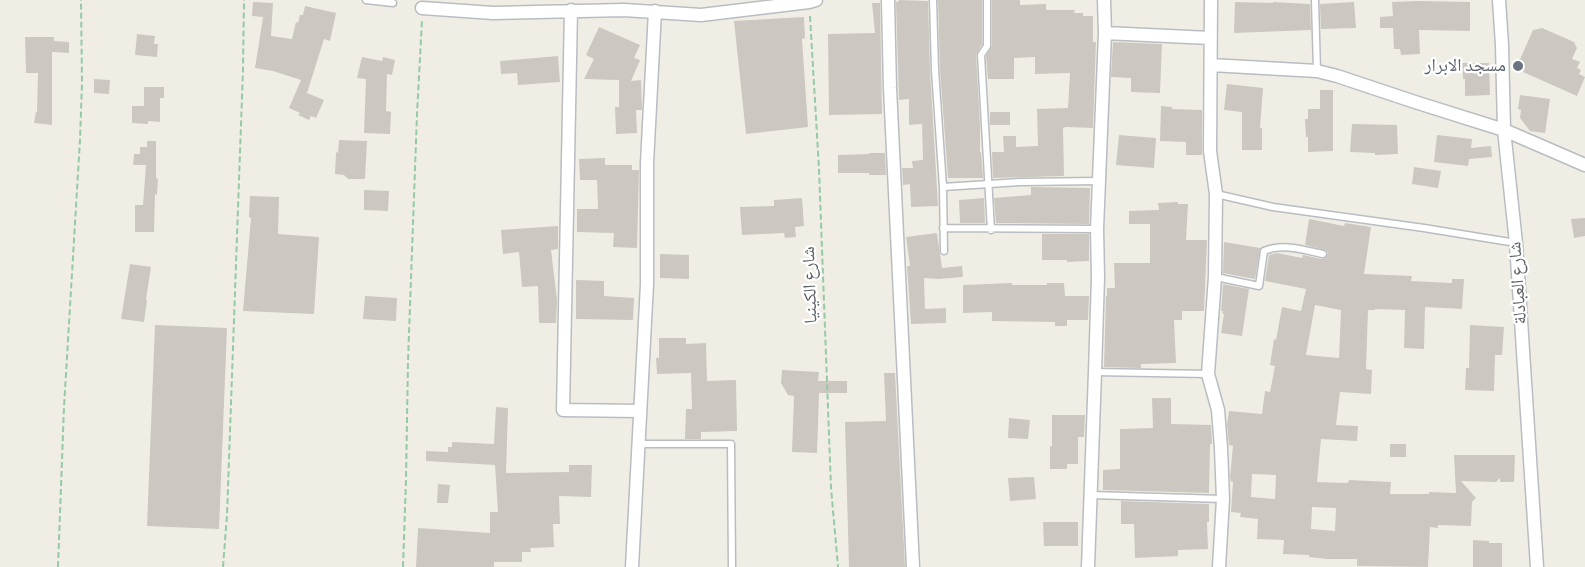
<!DOCTYPE html>
<html>
<head>
<meta charset="utf-8">
<style>
  body { margin:0 }
  canvas { display:block; background:#f0eee4 }
</style>
</head>
<body>
<canvas width="1585" height="567"></canvas>
<script>
const context = document.querySelector('canvas').getContext('2d');
context.lineJoin = 'round';
function paint(path, color) { context.fillStyle = color; context.fill(path, 'evenodd'); }
function stroke(path, color, width, dash) { context.strokeStyle = color; context.lineWidth = width; context.lineCap = dash ? 'butt' : 'round'; context.setLineDash(dash || []); context.stroke(path); }
function write(font, color, halo, rows, align = 'center') {
  context.font = font + ' "PT Sans Narrow","Noto Naskh Arabic",sans-serif'; context.lineWidth = 4.5; context.setLineDash([]); context.textBaseline = 'middle'; context.strokeStyle = halo; context.fillStyle = color; for (const [text, x, y, turn = 0] of rows) {
    context.save(); context.translate(x, y); context.rotate((+turn || 0) * Math.PI / 180); context.textAlign = isNaN(turn) ? turn : align; if (halo) context.strokeText(text, 0, 0); context.fillText(text, 0, 0); context.restore();
  }
}
const building = new Path2D(`
  M899,0L928,1L930,70L938,206L911,207L910,184L903,185L902,168H913L912,161L923,160L922,124L909,125V99L899,100L896,2L899,1Z
  M938,0H982V44L976,55L980,125V152H981L983,178H948L940,70Z
  M992,0H1020V5L1046,4V10H1075L1074,13H1083V16H1093V42H1096L1093,128L1066,127L1063,128L1064,176L993,178L992,152H1004L1003,136H1016V147L1038,146L1037,109L1068,108L1070,73L1035,74V57L1014,58V79H988L986,56L992,46Z
  M1418,1L1470,2V31L1419,30L1420,54L1401,55L1400,49H1394L1393,28H1380V17L1393,16L1392,2Z
  M253,2L273,3L271,36L292,39L296,22L298,23L300,15H303L305,6L336,13L330,41L324,39L307,93L324,100L316,118L311,116L309,120L298,115L300,113L289,108L301,80L273,71L255,68L263,17L252,16Z
  M1235,2L1273,3V2L1310,4L1311,30L1234,33Z
  M1354,2L1356,28L1321,29L1320,4Z
  M872,3H880L882,114L829,115L828,34L875,33Z
  M804,17L805,38L802,39L808,127L746,134L734,21Z
  M599,27L640,45L634,58L640,60L631,81L641,80L642,110H636L637,133L616,134L615,107H619V80L584,79L594,59L586,55Z
  M1542,28L1574,42L1577,48L1572,59L1580,62L1577,68L1581,70L1579,74L1585,77L1577,96L1523,72L1524,70L1517,66L1533,30Z
  M137,34L155,36L154,44H158L157,57L135,55Z
  M25,37H54V41L69,42V53L52,52V125L34,123L36,112H37L38,73H26Z
  M1113,42L1162,44L1160,93L1131,92V78L1111,77Z
  M558,56L560,82L518,85L517,73L501,74L500,61Z
  M362,57L382,61L383,57L395,60L392,75L387,74L386,111L391,112L390,134L364,133L366,79L357,78Z
  M1462,63H1489L1490,95L1465,96V79H1463Z
  M94,79L110,80L109,94L94,93Z
  M1227,84L1263,88L1260,128H1262V150H1242V112L1224,110Z
  M144,87H164V98H160V122L148,121V124L132,123V106H144Z
  M1320,90H1333V151L1308,152V137H1306L1305,119H1308V109H1320Z
  M1520,95L1550,99L1545,133L1530,131L1520,118L1521,110L1518,109Z
  M1161,106L1172,107V109L1202,110V155H1186V142L1160,141Z
  M990,112H1010V125H990Z
  M1352,124L1397,125L1398,154L1375,155V153L1350,152Z
  M1119,135L1156,138L1154,168L1116,165Z
  M1437,135L1472,139L1471,148L1491,146L1492,157L1469,159L1468,166L1434,162Z
  M339,140L367,141L365,179H348L344,175L335,174L336,152L338,153Z
  M147,141H156V178L158,179L157,195L155,194L154,232H135V205H143L146,165H133L134,154H140V147H147Z
  M869,153H885L886,175H869V173H838V155L869,154Z
  M605,158V165H632V170H639L637,248L613,247L614,233L577,232V209H598L597,180H580L579,159Z
  M1414,167L1441,171L1438,188L1412,184Z
  M1031,187L1090,188L1089,224L996,223L994,198L1031,195Z
  M364,190L389,191L388,211L364,210Z
  M250,196L279,197L278,234L319,237L314,314L243,311L251,218L249,217Z
  M802,198L804,226L795,227L796,237L785,238L784,233L742,235L740,207L774,206V200Z
  M984,198L985,223H960L959,200Z
  M1178,202V204H1188L1186,240H1207L1204,311H1182V320H1174L1176,363L1141,364V368L1104,367L1106,296H1107V288H1115L1114,263H1150V224H1129V211L1159,210L1158,203Z
  M1585,218V236L1574,238L1571,219Z
  M1309,219L1344,226L1345,223L1371,227L1364,274L1412,276L1411,281L1452,283V279H1464L1462,309L1425,307L1424,349L1404,348L1405,310L1375,309V310H1368L1366,369L1372,370L1371,394L1340,392L1336,425L1358,426L1357,441L1321,439L1317,482L1348,483L1349,480L1391,482L1390,494H1429V492L1456,493L1454,455H1515L1514,482H1500V478L1496,482L1461,481L1476,498L1472,502L1471,526L1438,525V528L1430,527L1428,567L1357,566V559H1327L1309,557V555L1283,554L1284,540L1257,539L1258,519L1240,517L1241,513L1231,512L1233,482H1231L1230,477L1233,446L1229,445L1227,424L1229,411L1262,414L1265,391L1270,392L1275,366L1270,365L1274,339L1276,340L1282,307L1301,311L1306,289L1265,281L1269,255L1277,253L1302,258L1303,255L1322,259L1326,258L1328,253L1326,250L1305,245ZM1315,305L1341,310L1339,358L1306,355ZM1252,474L1276,475L1275,499L1251,497ZM1312,507L1336,508L1335,531L1311,529Z
  M558,226V249L551,250L557,300L556,323H539L538,286L522,287L519,252L503,254L501,230Z
  M937,233L942,268L962,266L963,277L939,279L924,278L925,309L946,308V323L911,324L907,266H910L906,237Z
  M1042,234H1089V261L1067,262V260H1042Z
  M1224,242L1260,248L1255,279L1223,273Z
  M660,254L689,255V279L660,278Z
  M130,264L151,267L146,299L147,300L144,322L121,319Z
  M576,280L604,281V296L634,298L633,320L576,319Z
  M1012,283V285H1047V283H1064L1065,296H1089L1088,320H1067V326H1055V322L992,321V312L963,313V285Z
  M1223,284L1249,289L1242,336L1221,333L1224,314L1222,313L1223,311H1221Z
  M365,296L397,298L396,321L363,319Z
  M155,325L227,328L219,529L147,526Z
  M1470,325L1504,327L1502,355H1495L1494,391L1465,390L1466,368H1469Z
  M659,338H686V344L706,343L707,381L736,380L737,431L701,432V439H685L686,409H692L691,373L657,374L656,358H659Z
  M782,370L819,372L818,381H847V393H819L817,453L792,452L794,396L788,395L781,383Z
  M884,373H895L905,567H849L845,422L886,421Z
  M1152,398H1171V424L1211,425L1212,444H1210L1209,493L1103,490V470L1120,469V429L1153,428Z
  M496,407L508,408L506,473L569,472V465H592L591,497L559,496L560,524H553L554,547L530,548L531,552H522V562H494V567H416L418,528L490,533V512H498L495,465L426,461V451L448,452V447H452V442L494,444Z
  M1052,415H1085L1084,437H1078V464H1067V469H1050V446H1052Z
  M1009,418L1030,420L1028,439L1008,438Z
  M1390,444H1406V457H1390Z
  M1034,477L1036,499L1010,501L1008,478Z
  M438,484L450,485L448,503H437Z
  M1121,501L1209,504V522H1207L1208,549L1178,550V556L1135,558L1134,524H1121Z
  M1043,522H1078V546H1044Z
  M1473,540L1489,541V543H1502V567H1473Z`);
const path = new Path2D(`
  M810,16L819,169L831,488L838,567
  M58,567L64,407L80,140L82,83L81,0
  M223,567L227,515L243,69L244,0
  M403,567L406,480L408,361L417,114L422,20`);
const service = new Path2D(`
  M366,0L393,3
  M933,0L935,70L943,187L944,251
  M987,0V46L981,55L991,230
  M1315,0L1317,71
  M943,187L1020,182L1099,181
  M1216,194L1273,207L1424,228L1516,243
  M943,228L1097,229
  M1216,277L1259,286L1264,251C1284,243 1303,250 1323,254
  M1095,372L1208,374
  M638,444H731L732,567
  M1091,495L1223,499`);
const minor = new Path2D(`
  M888,0L890,88L913,567
  M1104,0L1105,33L1210,38
  M1211,0L1210,151L1216,194L1215,277L1208,374L1218,410L1221,448L1223,499L1219,567
  M1499,0L1502,45L1504,130L1516,243L1537,567
  M422,8L493,13L624,10L701,15L809,2L816,0
  M571,10L563,410L640,411
  M1211,65L1317,71L1337,76L1415,102L1504,130L1585,165
  M632,567L647,284V163L655,11
  M1088,567L1095,372L1098,277L1097,229L1105,33`);
const markers = [
  [1518,66,6,"#6b7280"]
];
const worshipNames = [
  ["مسجد الابرار",1506,66]
];
const streetNames = [
  ["شارع العبادلة",1518,283,-94],
  ["شارع الكينيا",810,285,-92]
];
paint(building, '#ccc8c1');
stroke(service, '#b9bdc2', 9);
stroke(minor, '#b9bdc2', 15);
stroke(path, '#95caa5', 2, [6, 3]);
stroke(service, '#fff', 6);
stroke(minor, '#fff', 12);
for (const [x, y, r, color] of markers) { const dot = new Path2D(); dot.arc(x, y, r, 0, 2 * Math.PI); context.fillStyle = color; context.fill(dot); stroke(dot, '#fff', 2); }
write('18px', '#5b616d', '#fff', worshipNames, 'right');
write('18px', '#5c6167', '#fff', streetNames);
</script>
</body>
</html>
